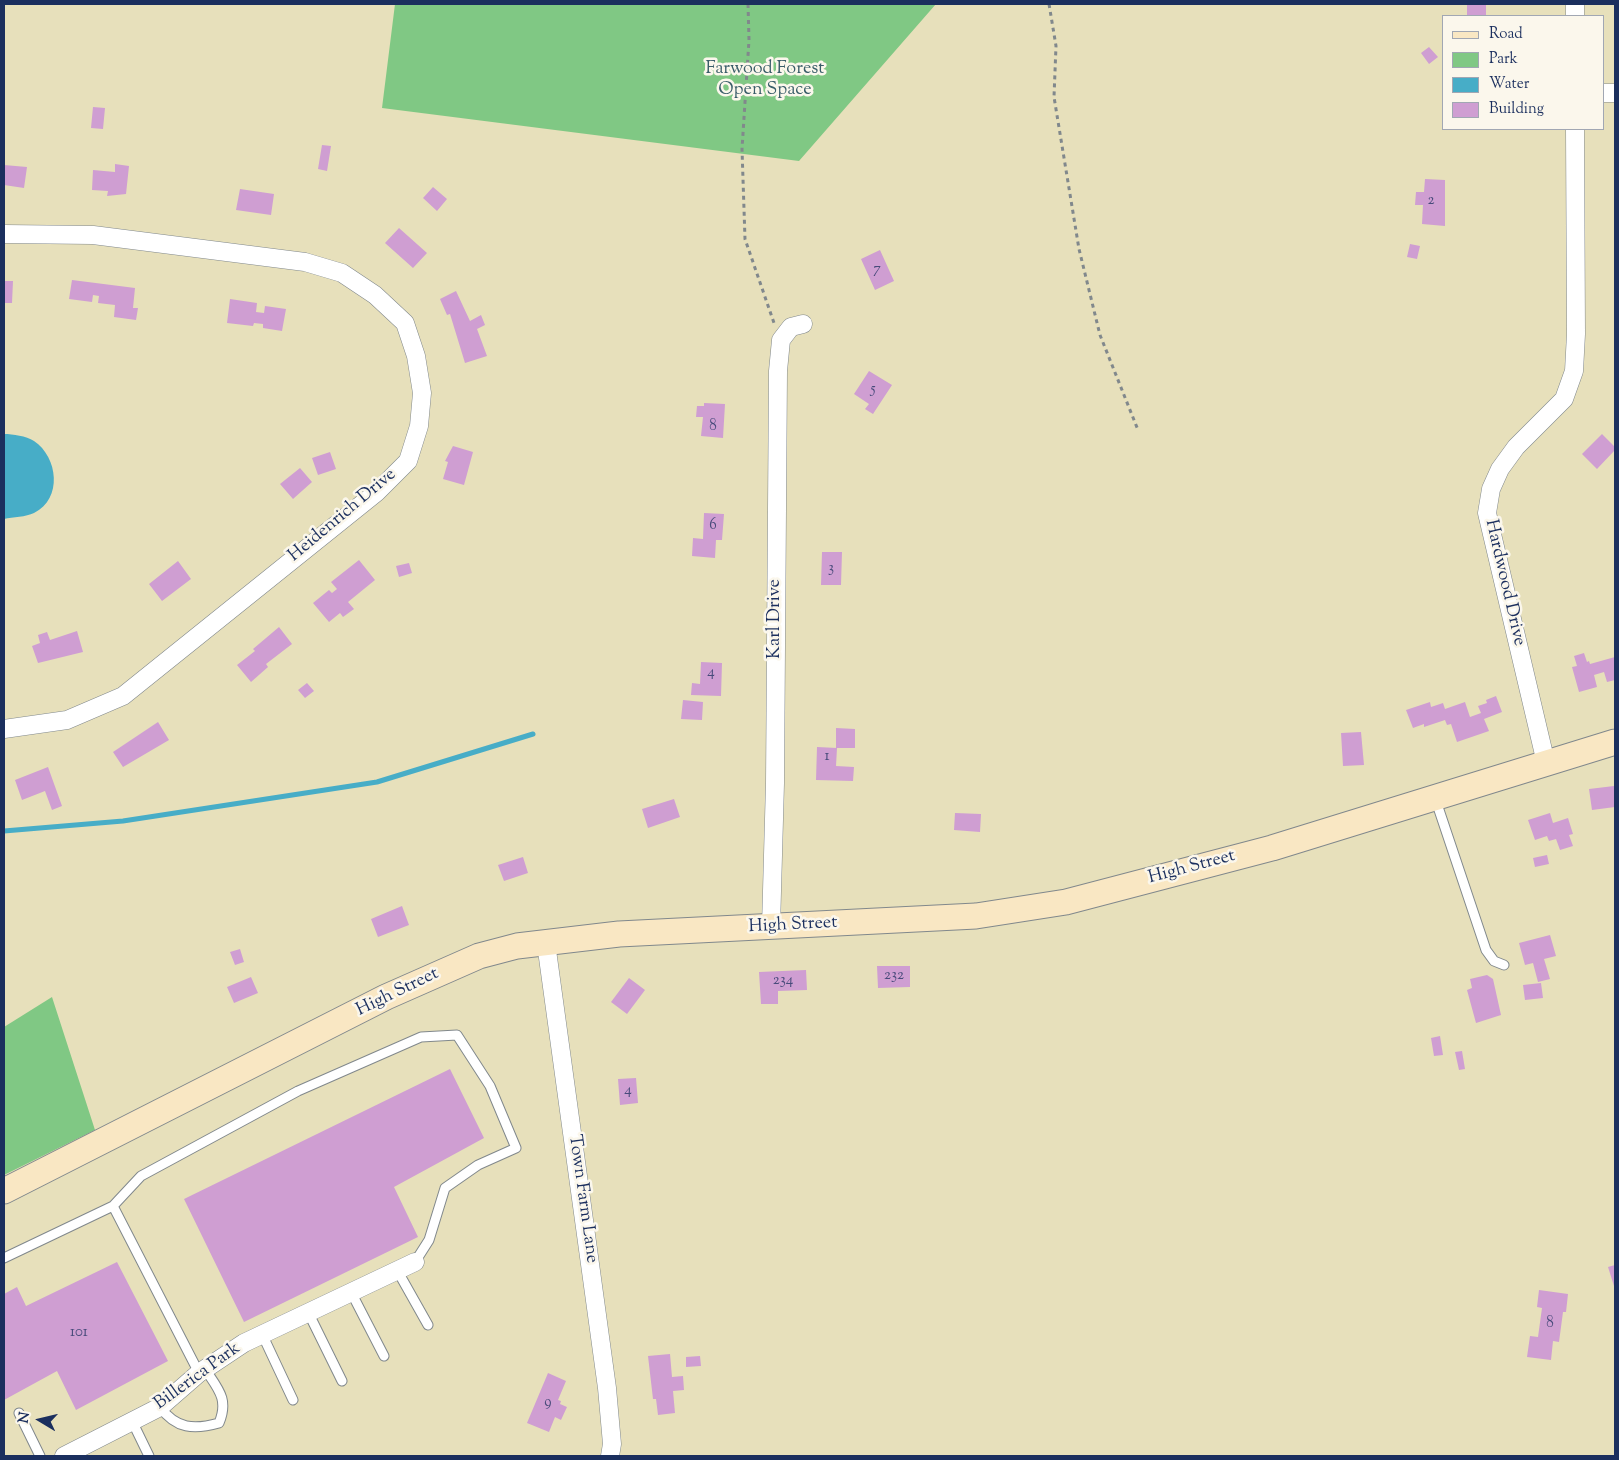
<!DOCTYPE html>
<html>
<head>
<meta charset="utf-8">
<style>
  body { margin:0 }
  #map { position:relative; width:1619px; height:1460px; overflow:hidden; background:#e7e0bb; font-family:"Sorts Mill Goudy",serif }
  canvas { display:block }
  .frame { position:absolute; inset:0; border:5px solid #1b2f5e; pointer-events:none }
  .legend { position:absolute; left:1442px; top:15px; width:162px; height:115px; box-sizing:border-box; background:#fbf7ec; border:1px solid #a1a7b3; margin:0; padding:6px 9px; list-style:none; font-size:15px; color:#1b2f5e }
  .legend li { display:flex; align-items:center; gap:10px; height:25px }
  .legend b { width:25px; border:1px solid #a1a7b3 }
  .north { position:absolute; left:15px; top:1395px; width:50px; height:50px; -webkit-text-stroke:4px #fbf7ec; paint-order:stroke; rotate:279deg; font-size:14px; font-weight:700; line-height:20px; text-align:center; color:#1b2f5e }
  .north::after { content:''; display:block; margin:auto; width:18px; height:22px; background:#1b2f5e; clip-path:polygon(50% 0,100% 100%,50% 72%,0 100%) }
</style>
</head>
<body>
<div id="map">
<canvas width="1619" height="1460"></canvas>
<div class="frame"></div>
<ul class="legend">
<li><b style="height:6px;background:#f9e7c3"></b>Road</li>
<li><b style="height:14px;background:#80c884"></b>Park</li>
<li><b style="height:14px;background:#47adc7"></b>Water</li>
<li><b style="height:14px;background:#cf9ed2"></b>Building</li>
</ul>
<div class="north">N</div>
</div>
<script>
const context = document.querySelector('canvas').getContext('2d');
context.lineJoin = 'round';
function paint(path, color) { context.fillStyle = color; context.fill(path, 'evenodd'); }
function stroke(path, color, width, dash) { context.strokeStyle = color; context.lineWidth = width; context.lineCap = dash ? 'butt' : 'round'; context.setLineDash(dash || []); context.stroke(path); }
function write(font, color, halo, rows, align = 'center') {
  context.font = font + ' "Sorts Mill Goudy",serif'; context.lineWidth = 5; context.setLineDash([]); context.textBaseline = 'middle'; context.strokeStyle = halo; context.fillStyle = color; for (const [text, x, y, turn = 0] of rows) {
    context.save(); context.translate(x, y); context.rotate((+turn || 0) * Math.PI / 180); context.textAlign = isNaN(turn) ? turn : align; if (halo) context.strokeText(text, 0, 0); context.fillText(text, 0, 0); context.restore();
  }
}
const green = new Path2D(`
  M395,4H936L799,161L382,108Z
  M52,997L95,1130L4,1175V1027Z`);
const water = new Path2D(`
  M4,434C13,434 26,436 34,441C58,457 63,499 34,513C26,517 13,517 4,519Z`);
const stream = new Path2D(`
  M4,831L123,821L377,782L533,734`);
const building = new Path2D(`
  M1467,4H1486V16H1467Z
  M1429,47L1438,57L1429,64L1421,53Z
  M93,107L105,108L103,129L91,128Z
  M322,145L331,146L327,171L318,169Z
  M115,164L129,166L126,194L107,196L108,191L92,190L93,170L115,172Z
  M4,165L27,167L24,188L4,185Z
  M1425,179L1445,180V226L1422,224L1423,205H1415L1416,192H1424Z
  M433,187L447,199L437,211L423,198Z
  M240,189L274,194L271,215L236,210Z
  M399,228L427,253L413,268L385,243Z
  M1410,244L1420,246L1417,259L1407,257Z
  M880,250L894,281L875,290L861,259Z
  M72,280L135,288L133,308H138L136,320L114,317L115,305L98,303L99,296L93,295L92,302L69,299Z
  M4,281H13L12,303H4Z
  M456,291L470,321L481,315L485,325L477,329L487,356L465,363L450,314L447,315L440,299Z
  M230,299L257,303L256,312L264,313L265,306L286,309L282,331L263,328V324L254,323L253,326L227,323Z
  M869,371L892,385L873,414L865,409L869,404L854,394Z
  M704,403L725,404L723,438L701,436L703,417H696L697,406H704Z
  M1602,434L1615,447V450L1597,469L1582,454Z
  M453,446L473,452L464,485L443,479L448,462L445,461Z
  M330,452L336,469L318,475L312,458Z
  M300,468L312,482L293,499L280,484Z
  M704,513L724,514L722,540H716L715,558L692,556L693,538L703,539Z
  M822,552H842L841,585H821Z
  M359,560L375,580L348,602L354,609L343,617L340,613L329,622L313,603L329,590L332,593L337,589L331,582Z
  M178,561L191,579L162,601L149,584Z
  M409,563L412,573L399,577L396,566Z
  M279,627L292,644L266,664L268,667L251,682L237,665L255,651L253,649Z
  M77,631L83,652L38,663L32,646L40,643L38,635L47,632L50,640Z
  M1584,653L1587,662L1589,661L1590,664L1615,657V680L1607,682L1604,672L1594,675L1597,687L1579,692L1572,667L1577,666L1574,656Z
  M701,662L722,663L721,696L691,695L692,683L700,684Z
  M307,683L314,691L305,698L298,690Z
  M1496,696L1502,712L1484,719L1489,731L1457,742L1451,724L1447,725L1445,720L1424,727V724L1413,728L1406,710L1430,702L1431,707L1443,703L1445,709L1465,702L1470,717L1481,713L1478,706L1487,703L1486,700Z
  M683,700L703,702L702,720L681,719Z
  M158,722L169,740L123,767L113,752Z
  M836,728L855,729V748H836Z
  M1361,732L1364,765L1343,766L1341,733Z
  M817,747L837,748L836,766L854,767L853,781L816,780Z
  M48,767L62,806L52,810L45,791L22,800L15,780Z
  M1614,786L1615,807L1592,810L1589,789Z
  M674,799L680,817L648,828L642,809Z
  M955,813L981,814L980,832L954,830Z
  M1550,813L1553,823L1568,818L1573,834L1569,835L1573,846L1560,850L1556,839L1549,841L1547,836L1535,840L1528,820Z
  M1547,855L1549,864L1535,867L1533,858Z
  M523,857L528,873L504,881L498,865Z
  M402,906L409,925L378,937L371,919Z
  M1550,935L1556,956L1544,959L1550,979L1538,982L1533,963L1525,965L1519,943Z
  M240,949L244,962L235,965L230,952Z
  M877,966H910V987L878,988Z
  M806,970L807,990L778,991V1004H761L759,972Z
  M1487,975L1493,979L1501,1015L1476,1023L1467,990L1472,988L1470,979Z
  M251,977L258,993L234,1003L227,987Z
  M629,978L645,990L627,1014L611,1002Z
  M1541,983L1543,998L1525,1000L1523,985Z
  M1440,1036L1443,1055L1434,1056L1431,1038Z
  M1462,1051L1465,1069L1459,1070L1455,1052Z
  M450,1069L484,1138L394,1187L418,1237L244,1322L184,1199Z
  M636,1078L638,1103L620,1105L618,1079Z
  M117,1262L168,1361L76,1410L57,1371L4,1400V1294L17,1287L26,1306Z
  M1615,1265V1285L1614,1286L1608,1267Z
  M1539,1290L1568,1294L1566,1312H1563L1559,1342L1553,1341L1551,1360L1527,1357L1530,1336L1538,1337L1542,1308L1537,1307Z
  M670,1354L672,1377L683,1376L684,1390L673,1391L675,1413L658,1415L656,1399H653L648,1356Z
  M700,1356L701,1366L686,1367V1357Z
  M548,1373L566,1381L558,1400L561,1401L560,1404L567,1407L561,1420L555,1417L549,1432L527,1423Z`);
const path = new Path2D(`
  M748,4L749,40L742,149L745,239L774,323
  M1049,4L1056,46L1054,97L1079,249L1100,335L1138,430`);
const service = new Path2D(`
  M1435,798L1486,950L1494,961L1504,965
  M4,1258L113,1206
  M397,1270L428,1325
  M351,1292L384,1356
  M308,1312L342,1381
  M262,1334L293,1400
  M199,1373L113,1206L141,1176L298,1091L421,1037L457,1035L490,1086L516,1148L478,1165L445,1188L429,1240L415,1262
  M160,1407C176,1429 194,1430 219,1423C229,1399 218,1389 205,1369
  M19,1413L40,1456
  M132,1421L149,1456`);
const minor = new Path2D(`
  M1575,4V16
  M1603,93H1615
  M4,234L93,235L305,262L342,273L375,295L405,323L416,356L422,393L419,426L408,461L377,492L123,696L67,720L4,729
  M1546,763L1487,513L1491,489L1500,469L1516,447L1564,399L1574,371L1576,334L1575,129
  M771,927L775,783L778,371L781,340L791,327L803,324
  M546,943L607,1388L612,1444L610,1456
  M64,1456L160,1407L199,1373L244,1343L415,1262`);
const secondary = new Path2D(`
  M4,1191L386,997L479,956L517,946L619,934L976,916L1066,902L1272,848L1615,742`);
const numberNames = [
  ["2",1431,201],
  ["7",877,270],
  ["5",873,390],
  ["8",713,427],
  ["6",713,526],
  ["3",831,569],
  ["4",711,673],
  ["1",827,757],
  ["232",894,976],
  ["234",783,981],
  ["4",628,1091],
  ["8",1550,1324],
  ["101",79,1333],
  ["9",548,1403]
];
const parkNames = [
  ["Farwood Forest",765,70],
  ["Open Space",765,91]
];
const streetNames = [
  ["Heidenrich Drive",343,516,-40],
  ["Hardwood Drive",1504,583,77],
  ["Karl Drive",776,619,-90],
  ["High Street",1192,868,-15],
  ["High Street",793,926,-3],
  ["High Street",398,993,-26],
  ["Town Farm Lane",582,1199,82],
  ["Billerica Park",198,1377,-36]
];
paint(green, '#80c884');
paint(water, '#47adc7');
stroke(stream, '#47adc7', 5);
paint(building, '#cf9ed2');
stroke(service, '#81888c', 11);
stroke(minor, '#81888c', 19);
stroke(secondary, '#81888c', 27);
stroke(path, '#81888c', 3, [4, 4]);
stroke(service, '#fff', 9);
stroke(minor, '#fff', 18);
stroke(secondary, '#f9e7c3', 25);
write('15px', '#484b7b', null, numberNames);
write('18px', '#395d69', '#fbf7ec', parkNames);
write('18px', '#1b2f5e', '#fbf7ec', streetNames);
</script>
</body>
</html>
